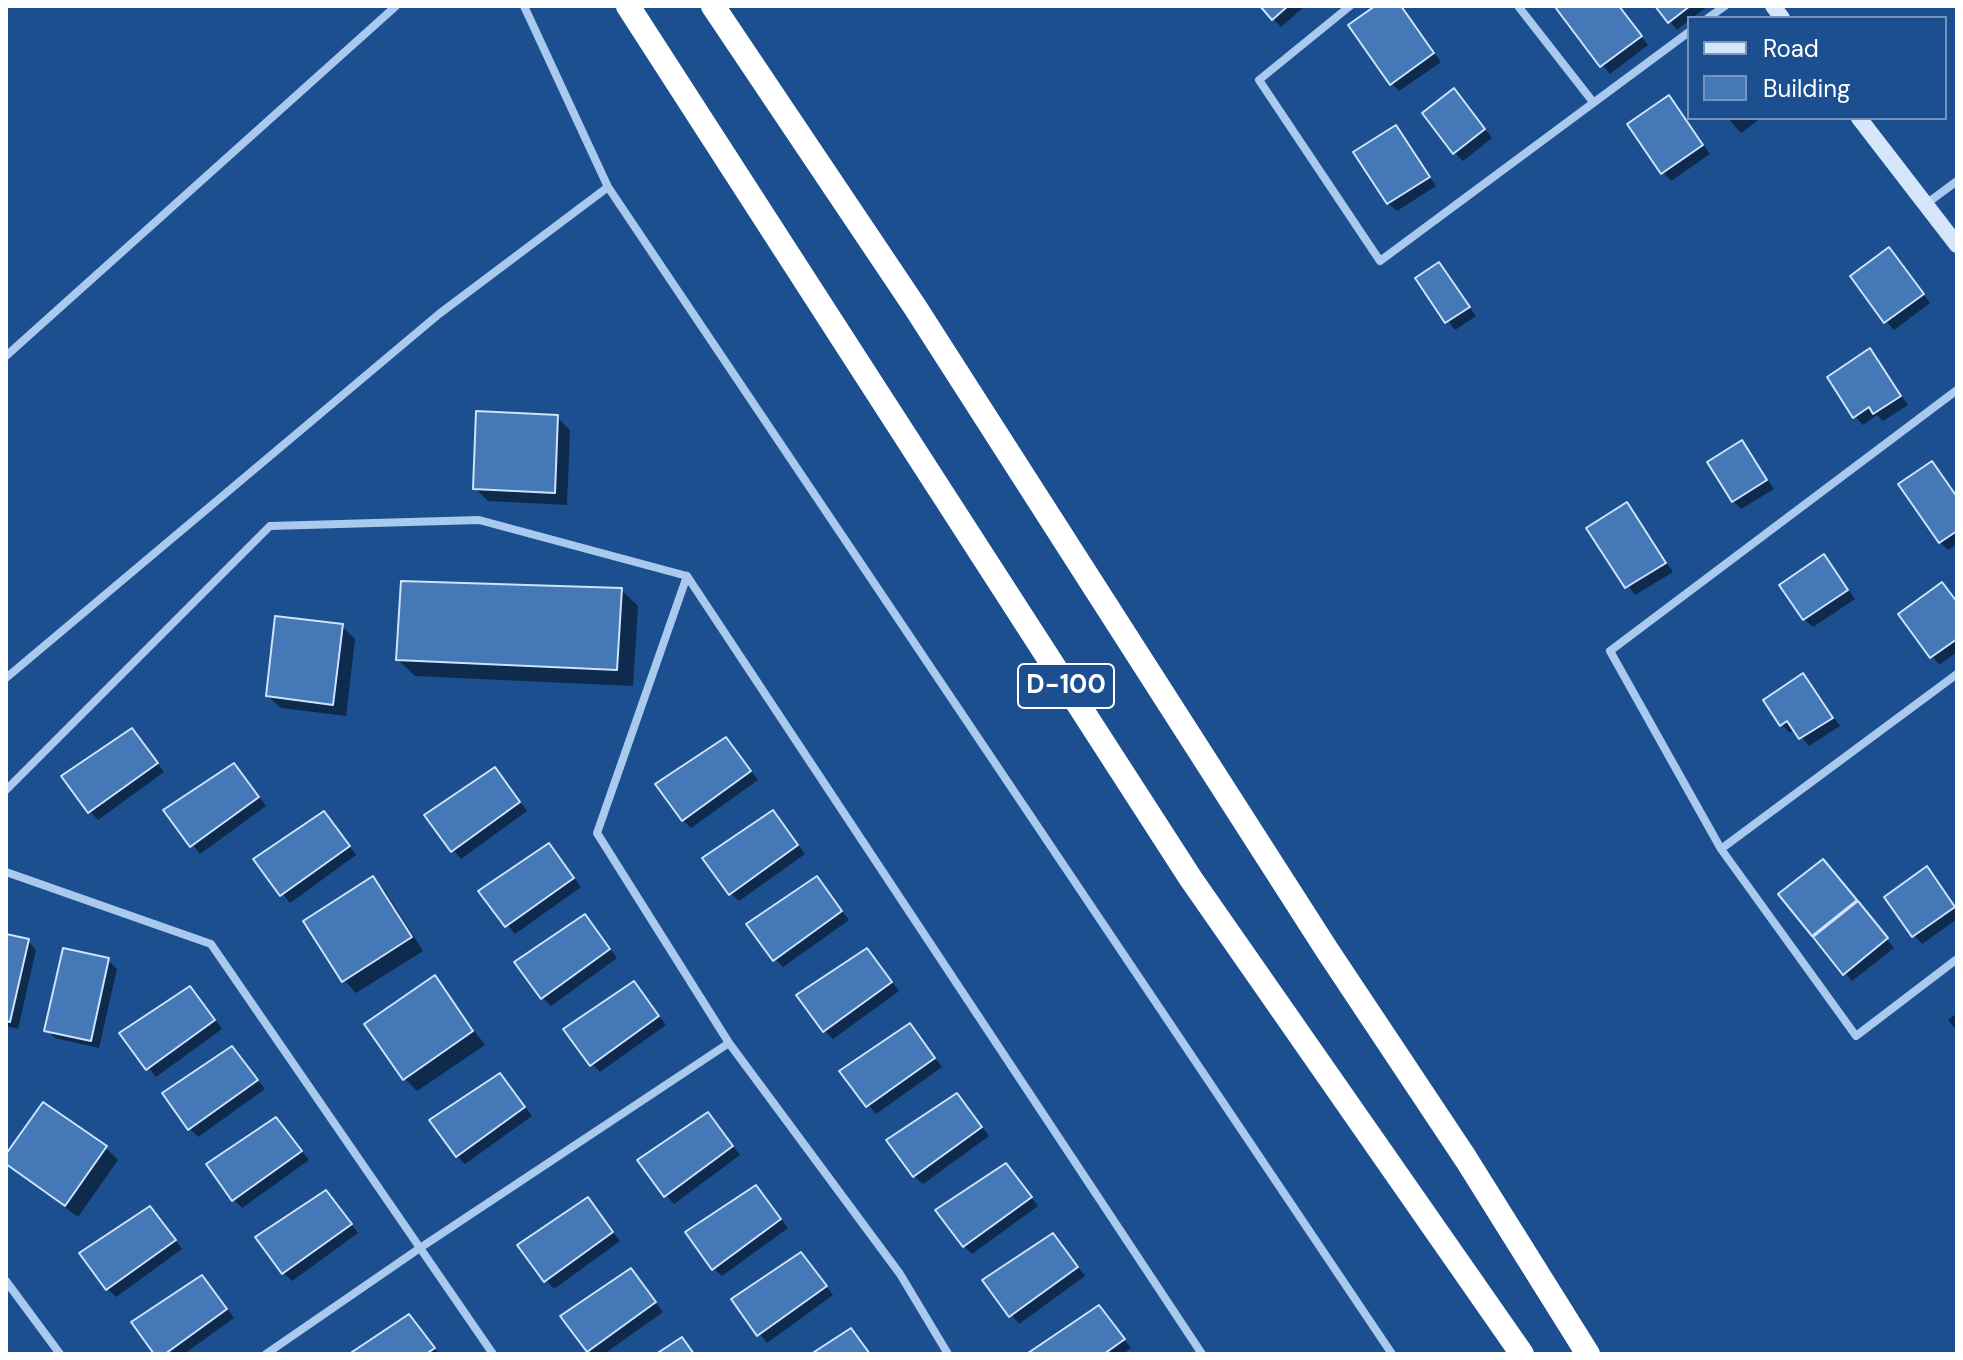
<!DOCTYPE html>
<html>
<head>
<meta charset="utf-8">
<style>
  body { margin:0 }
  #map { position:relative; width:1963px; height:1360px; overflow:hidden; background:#1b4f8f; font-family:"DM Sans",sans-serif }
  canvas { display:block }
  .frame { position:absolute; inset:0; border:8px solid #fff; pointer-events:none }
  .legend { position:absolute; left:1687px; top:16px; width:260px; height:104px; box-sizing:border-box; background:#1b4f8f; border:2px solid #7695bc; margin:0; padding:10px 14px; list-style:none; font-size:24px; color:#fff }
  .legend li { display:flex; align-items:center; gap:16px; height:40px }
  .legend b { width:40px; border:2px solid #7695bc }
</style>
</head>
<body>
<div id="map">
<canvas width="1963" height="1360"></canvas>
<div class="frame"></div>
<ul class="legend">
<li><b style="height:10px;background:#d6e6fa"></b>Road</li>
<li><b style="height:22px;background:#4478b7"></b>Building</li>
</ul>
</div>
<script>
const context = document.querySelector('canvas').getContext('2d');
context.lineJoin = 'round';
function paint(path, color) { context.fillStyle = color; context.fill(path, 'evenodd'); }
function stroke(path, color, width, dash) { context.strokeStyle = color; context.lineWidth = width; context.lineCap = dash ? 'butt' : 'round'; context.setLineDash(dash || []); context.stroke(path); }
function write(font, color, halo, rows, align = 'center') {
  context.font = font + ' "DM Sans",sans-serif'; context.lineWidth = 8; context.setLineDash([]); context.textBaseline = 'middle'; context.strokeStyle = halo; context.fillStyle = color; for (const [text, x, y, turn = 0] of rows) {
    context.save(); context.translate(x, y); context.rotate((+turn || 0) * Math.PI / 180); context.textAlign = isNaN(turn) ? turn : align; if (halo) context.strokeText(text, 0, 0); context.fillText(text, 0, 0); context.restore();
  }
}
const shadow = new Path2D(`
  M1262,6H1305L1281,27Z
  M1379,6H1401L1441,62L1399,91L1391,83Z
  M1619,6L1648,45L1610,74L1558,7Z
  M1657,6H1708L1677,30Z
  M1669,97L1710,154L1671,181L1663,172Z
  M1462,99L1492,138L1463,161L1455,153Z
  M1728,118H1761L1741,133Z
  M1395,128L1436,186L1397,211L1388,203Z
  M1889,249L1930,303L1894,330L1886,321Z
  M1439,265L1476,316L1455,330L1418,279Z
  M1870,351L1908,405L1883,421L1877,415L1863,425L1855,416Z
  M557,417L570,430L567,505L488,501L475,488Z
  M1741,442L1774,489L1741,509L1733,501Z
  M1931,463L1957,497V544L1948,550L1940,542Z
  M1627,505L1673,572L1635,595L1589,529Z
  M1824,557L1855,599L1813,627L1804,619Z
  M1942,584L1957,602V652L1939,665L1901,614Z
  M621,590L638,606L633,686L415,676L398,660Z
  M342,626L355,639L346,716L281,708L268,696Z
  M1803,676L1840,726L1809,746L1795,729L1790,733L1782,725Z
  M140,739L164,772L98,820L90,811Z
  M734,748L758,780L691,828L683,820Z
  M242,774L266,806L200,854L166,811Z
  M503,778L527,811L461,859L453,850Z
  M781,821L805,854L739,901L730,893Z
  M332,822L356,855L290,903L256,859Z
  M557,854L581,887L515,934L481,891Z
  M1831,869L1894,948L1852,981L1781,894Z
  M1935,877L1957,909V919L1922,944L1914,935Z
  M373,879L385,891L423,951L356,993L344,980Z
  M817,879L849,920L783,967L775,959Z
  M585,917L617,958L551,1006L542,997Z
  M6,936L28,941L36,950L18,1029L6,1026Z
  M867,950L899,991L833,1039L825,1031Z
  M108,960L117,969L99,1048L55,1038L47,1030Z
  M434,978L485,1045L417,1091L404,1078Z
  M634,984L666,1025L600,1072L592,1064Z
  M198,997L222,1029L156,1077L122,1034Z
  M1957,1013V1031L1948,1020Z
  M910,1026L942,1067L876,1114L842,1071Z
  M232,1048L265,1089L198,1137L190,1129Z
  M508,1083L532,1116L465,1164L457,1156Z
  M965,1104L989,1136L923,1184L914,1176Z
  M276,1119L309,1160L242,1208L234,1200Z
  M716,1123L740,1155L674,1204L666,1195Z
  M106,1148L118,1160L78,1217L6,1163V1158Z
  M1006,1165L1038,1206L972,1254L964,1246Z
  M326,1192L358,1233L292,1281L284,1273Z
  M764,1196L788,1228L722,1276L713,1268Z
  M588,1200L620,1241L554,1289L546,1280Z
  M158,1217L182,1249L116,1297L108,1289Z
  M1061,1244L1085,1276L1019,1324L985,1281Z
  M809,1263L833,1295L767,1343L734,1300Z
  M631,1270L663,1312L604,1354H592L563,1316Z
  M210,1286L234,1318L184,1354H156Z
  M1099,1308L1131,1348L1123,1354L1031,1353Z
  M409,1316L439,1354H353Z`);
const building = new Path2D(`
  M1260,6H1288L1272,20Z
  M1375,6H1401L1434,53L1390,85L1348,25Z
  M1619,6L1642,36L1600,67L1555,7Z
  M1655,6H1690L1668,23Z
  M1454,88L1485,129L1453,154L1422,113Z
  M1669,95L1703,145L1661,174L1627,124Z
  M1396,125L1430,177L1387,204L1353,152Z
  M1889,247L1924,294L1884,323L1850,276Z
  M1439,262L1470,307L1445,323L1415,278Z
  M1870,348L1901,396L1873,414L1869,407L1853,418L1827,377Z
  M476,411L558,415L555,493L473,489Z
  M1742,440L1767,480L1732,502L1707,462Z
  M1932,461L1957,497V531L1939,543L1898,484Z
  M1627,502L1666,563L1625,588L1586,528Z
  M1824,554L1848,590L1803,620L1779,585Z
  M401,581L622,588L617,670L396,660Z
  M1942,582L1957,602V639L1930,658L1898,614Z
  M275,616L343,624L333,705L266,696Z
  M1803,673L1833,718L1799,739L1787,721L1780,726L1763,700Z
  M132,728L158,763L88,813L61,776Z
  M726,737L751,771L682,821L655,784Z
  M234,763L259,797L190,847L163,810Z
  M495,767L520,802L451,852L424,815Z
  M773,810L798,845L729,895L702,858Z
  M324,811L350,846L280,896L253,859Z
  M549,843L574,878L505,927L478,891Z
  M1823,859L1857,900L1812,936L1778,894Z
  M1927,866L1955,907L1912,937L1884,897Z
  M373,876L412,937L342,982L303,921Z
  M817,876L842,911L773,961L746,924Z
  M1858,901L1888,938L1843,975L1813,937Z
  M585,914L610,949L541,999L514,962Z
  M6,934L29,939L10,1022L6,1021Z
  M63,948L109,958L91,1041L44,1031Z
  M867,948L892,982L823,1032L796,995Z
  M435,975L473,1031L403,1080L364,1024Z
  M634,981L659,1016L590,1066L563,1029Z
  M190,986L215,1020L146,1070L119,1033Z
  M910,1023L935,1058L866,1107L839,1071Z
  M232,1046L258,1080L188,1130L162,1093Z
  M500,1073L525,1107L456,1157L429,1120Z
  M957,1093L982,1127L913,1177L886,1140Z
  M43,1102L107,1146L65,1206L6,1164V1154Z
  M708,1112L733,1146L664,1197L637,1160Z
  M276,1117L302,1151L232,1201L206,1164Z
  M1006,1163L1032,1197L963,1247L935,1210Z
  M756,1185L781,1219L712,1270L685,1232Z
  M326,1190L352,1224L282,1274L255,1237Z
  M588,1197L613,1232L544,1282L517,1245Z
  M150,1206L176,1240L106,1290L79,1253Z
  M1053,1233L1078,1267L1009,1317L982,1280Z
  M801,1252L827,1286L757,1336L731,1299Z
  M631,1268L656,1302L587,1352L560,1316Z
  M202,1275L227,1309L165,1354H154L131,1322Z
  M1099,1305L1125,1339L1104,1354L1028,1353Z
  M409,1314L435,1348L426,1354H349Z
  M851,1328L870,1354H811Z
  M682,1337L694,1354H656Z`);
const street = new Path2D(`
  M524,6L608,187L1392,1354
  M1350,6L1259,80L1380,261L1689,32
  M1518,6L1593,102
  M1708,18L1725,6
  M1926,204L1957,181
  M6,356L396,6
  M1957,390L1610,651L1721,849L1856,1036L1957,959
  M687,576L1202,1354
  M6,678L439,314L608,187
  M6,790L270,526L479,520L687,576L597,833L729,1043L900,1274L948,1354
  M1721,849L1957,674
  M6,872L211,944L493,1354
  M6,1281L60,1354
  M266,1354L420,1248L729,1043`);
const secondary = new Path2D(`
  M1773,6L1782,18
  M1859,118L1957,245`);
const highway = new Path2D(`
  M628,6L1191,879L1522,1354
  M713,6L915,307L1327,950L1466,1159L1588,1354`);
const shields = [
  [1066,686,96]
];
const shieldNames = [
  ["D-100",1066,686]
];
paint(shadow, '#0007');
paint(building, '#4478b7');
stroke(building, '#cfe3fa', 2);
stroke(street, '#a9c9ee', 8);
stroke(secondary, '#d6e6fa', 16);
stroke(highway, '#fff', 24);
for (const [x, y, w] of shields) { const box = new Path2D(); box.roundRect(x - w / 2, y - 22, w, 44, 6); context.fillStyle = '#1b4f8f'; context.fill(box); stroke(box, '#fff', 2); }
write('bold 26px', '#fff', null, shieldNames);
</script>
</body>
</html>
